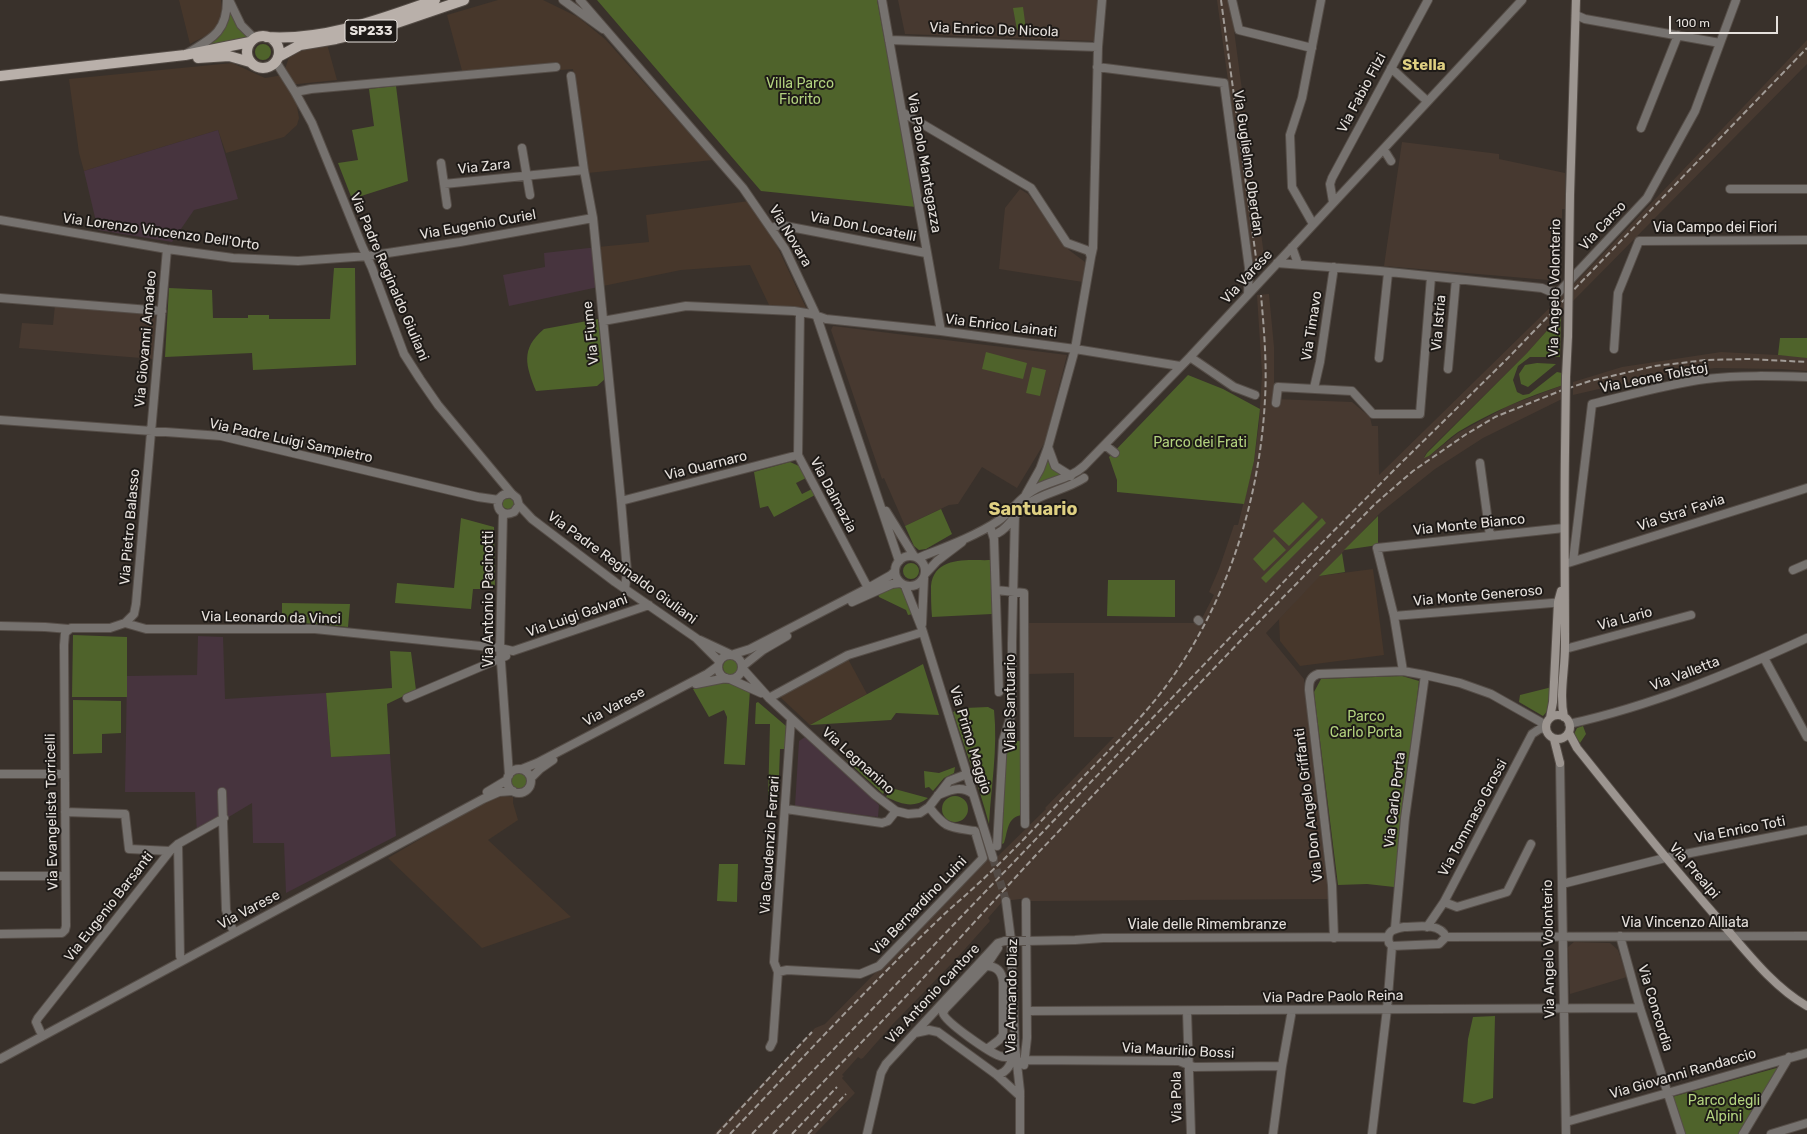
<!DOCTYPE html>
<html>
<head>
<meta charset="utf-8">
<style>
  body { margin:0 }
  #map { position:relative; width:1807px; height:1134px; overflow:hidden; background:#39312b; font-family:Rubik,sans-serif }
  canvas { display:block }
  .scale { position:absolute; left:1669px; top:16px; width:109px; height:18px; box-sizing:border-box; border:2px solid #e6e1dd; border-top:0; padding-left:5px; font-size:12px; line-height:14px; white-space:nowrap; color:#e6e1dd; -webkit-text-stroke:3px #1e1a17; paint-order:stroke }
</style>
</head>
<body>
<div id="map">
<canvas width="1807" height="1134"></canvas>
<div class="scale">100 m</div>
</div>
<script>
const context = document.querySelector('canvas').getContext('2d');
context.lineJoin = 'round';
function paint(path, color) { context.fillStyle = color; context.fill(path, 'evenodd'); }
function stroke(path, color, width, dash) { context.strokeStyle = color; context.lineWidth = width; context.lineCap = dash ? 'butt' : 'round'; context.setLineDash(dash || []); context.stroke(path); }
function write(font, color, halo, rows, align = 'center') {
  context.font = font + ' Rubik,sans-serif'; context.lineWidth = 4; context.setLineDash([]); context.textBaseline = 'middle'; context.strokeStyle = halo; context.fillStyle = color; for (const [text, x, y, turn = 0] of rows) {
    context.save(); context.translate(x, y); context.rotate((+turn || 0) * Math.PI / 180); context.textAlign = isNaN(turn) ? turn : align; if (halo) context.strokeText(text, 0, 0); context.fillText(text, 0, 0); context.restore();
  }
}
const commercial = new Path2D(`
  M179,0H221L222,12L219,24L211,33L190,44Z
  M498,0H543L578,17L606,40L713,160L588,173L573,69L464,78L447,15Z
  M327,44L337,80L288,85L296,101L299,118L297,125L284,137L226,153L218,130L84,171L79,153L69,79L232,63L265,78L283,75L290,54L295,49Z
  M749,201L777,246L807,310L770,307L750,265L681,270L603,286L598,247L649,242L646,215Z
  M1373,569L1384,655L1300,666L1280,641L1279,619L1319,576Z
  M848,659L867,694L810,725L779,696Z
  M502,796L513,797V803L518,820L488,840L571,917L482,948L388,858L485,801L494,797Z`);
const industrial = new Path2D(`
  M218,130L238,199L194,210L172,242L98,230L84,171Z
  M598,247L603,286L509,306L503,275L545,267L544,253Z
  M198,636L223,637L225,699L326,693L331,757L390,754L396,836L286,893L284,843H253L252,803L197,836L195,792H125L127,676L197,675Z
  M805,737L879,805L878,817L795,806L799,741Z`);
const built = new Path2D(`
  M898,0H1098L1094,41L905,34Z
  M1217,0H1230L1265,263L1253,265Z
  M1807,40V64L1575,299L1527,353L1427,452L1424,457L1429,456L1458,433L1508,406L1563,385L1562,399L1483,438L1435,469L1380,513L1266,633L1304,679L1329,899L1039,901H1025L1021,899L1003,901L988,918L990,921L957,958L892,1025L863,1058L861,1059L858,1057L842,1075L844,1076L842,1078L855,1093L815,1134H714L815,1028L825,1024L986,860L998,856L1046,809L1045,808L1114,737H1074V673L1028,674L1027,623H1195L1199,624L1214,595L1209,592L1219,569L1234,525H1238L1254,461L1259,423L1262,374L1257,295L1269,294L1274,347V399L1352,402L1370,417L1372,426H1378L1379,475L1577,281Z
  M1402,142L1499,154V159L1565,173V209H1562V218H1559L1558,263L1548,280L1384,266Z
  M1020,189L1028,194L1069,250L1085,262L1083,282L999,269L1005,208Z
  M55,305L156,314L153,359L19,348L22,323L53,325Z
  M833,326L1067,355L1045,442L1017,488L982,467L958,504L949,505L905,526L884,478L882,479L831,330Z
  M1721,352L1797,356L1807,358V371L1781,369L1715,368L1655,376L1573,395V382L1622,367Z
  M1574,942L1610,943L1618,950L1627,977L1570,994L1568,947Z`);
const green = new Path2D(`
  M597,0H877L916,207L761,191Z
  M1023,7L1026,29L1017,30L1013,8Z
  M231,10L237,25L248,37L241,40L204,47C223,34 224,31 231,10Z
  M255 52a8 8 0 1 1 16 0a8 8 0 1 1-16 0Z
  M396,86L408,181L352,199L338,163L358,160L352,130L374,126L369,89Z
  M334,268H355L356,365L253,370L252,353L165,357L169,288L212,290L213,318H248V315H269V319H330Z
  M1561,315L1560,357H1530L1518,366L1513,380L1517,392L1523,395L1529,394L1557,372L1562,373L1563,385C1527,397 1491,412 1458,432C1448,439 1439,448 1429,456L1424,458L1427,453L1527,353Z
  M598,319L605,379L597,386L536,391C526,366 520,349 544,329Z
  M1780,338H1807V358L1778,355Z
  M986,352L1027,363L1023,379L982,369Z
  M1537,363L1556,364L1528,387L1521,384L1519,374L1525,365Z
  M1032,367L1046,370L1040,396L1026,393Z
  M1188,375L1223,389L1260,409L1254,461L1244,504L1117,492V480L1109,457Z
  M1048,460L1051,467L1062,474L1035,484Z
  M790,462L799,466L806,478L796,483L802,494L812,489L815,495L774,517L768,506L760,508L754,472Z
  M502 503a6 6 0 1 1 12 0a6 6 0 1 1-12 0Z
  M1303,502L1318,517L1289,546L1273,531Z
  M941,509L952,534L926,549L919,550L914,546L905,526Z
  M1378,516V545L1344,550Z
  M461,518L494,527L495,589H473L471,609L395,603L397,583L454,588Z
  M1322,518L1326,523L1266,583L1261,578Z
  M1274,537L1286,550L1264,571L1253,559Z
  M1342,553L1345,572L1319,576Z
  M992,560V614L932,617C931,606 931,596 931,586C934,555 970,561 992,560Z
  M903 571a8 8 0 1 1 16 0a8 8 0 1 1-16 0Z
  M1108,580H1175V617L1107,616Z
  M897,587L905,590L913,614L908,615L906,610L879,597L878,594Z
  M282,603L350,604L348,627L282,621Z
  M73,635L127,637V697H72Z
  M390,651L411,652L416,690L387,704L390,754L331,757L326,693L392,688Z
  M723 667a8 8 0 1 1 16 0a8 8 0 1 1-16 0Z
  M923,664L939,715L896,713L891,720L810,725Z
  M1402,676L1419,681L1394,887L1367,884L1338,885L1314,692L1321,679Z
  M720,683L736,684L750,690L745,765L724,764L727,717L724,710L709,717L693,689Z
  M1552,687L1550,708L1543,716L1519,702L1520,695Z
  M73,700L121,701V733L102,734V753L73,754Z
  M758,702L786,726L785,749H780L778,802H768L770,724H755L756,703Z
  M988,707L994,710C998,749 991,786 989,824C979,786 965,749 953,712L965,708Z
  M1583,726L1586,734L1580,743L1574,734L1577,728Z
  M1006,741H1021L1022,815C1007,817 1008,831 1004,843L1002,844Z
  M846,760L889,785L883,794Z
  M955,767L954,773L944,778L933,791L929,787L925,788L924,771L939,773Z
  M511 781a8 8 0 1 1 16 0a8 8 0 1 1-16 0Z
  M891,788L928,798C913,809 902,804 886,797Z
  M942 809a13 13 0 1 1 26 0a13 13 0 1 1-26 0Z
  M719,864H738L737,902L717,901Z
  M1495,1016L1493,1098L1474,1104L1463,1102L1468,1039L1473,1017Z
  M1780,1067L1738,1134H1684L1672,1097Z`);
const streetTunnel = new Path2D(`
  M993,858L1006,901`);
const street = new Path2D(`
  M229,0L241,25L255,39
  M563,0L603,29
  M580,0L743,188L785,249L817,317L899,561
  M882,0L941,331
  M1232,0L1239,30L1312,48
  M1576,15L1585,19L1720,43
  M889,40L1098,47
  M188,53C213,38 227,31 227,0
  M276,62L295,92L312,123L362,246L372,268L404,354L420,379L438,405L512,494L517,498L519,505L532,519L615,582L696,638L719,661
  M1097,67L1224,83L1249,268L1248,294
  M1391,68L1427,101
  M571,76L584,170L593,218L621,501L627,571L625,589
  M295,92L311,89L556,67
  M902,112L1031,188L1067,243L1089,251L1091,257L1075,349L1048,447L1040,469L1026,494
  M1641,128L1678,35
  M522,148L530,195
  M1386,153L1391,161
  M441,163L447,205
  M444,184L584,170
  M1730,189H1807
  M1333,202L1330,184L1332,178L1428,0
  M0,220L167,249L233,258L298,261L368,256L460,242L593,218
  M1313,224L1292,187L1290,135L1302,98L1321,0
  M772,228L780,225L926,253
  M1292,247L1298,264
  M1091,257L1093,248L1098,47L1102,0
  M1277,263L1380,271L1542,288L1549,291L1559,292L1647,198L1695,111L1736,0
  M0,298L162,311
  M800,312L798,455L868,588
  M603,321L686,306L794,311L812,314L826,319L941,331L1075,349L1180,366
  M1614,349L1618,293L1639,241L1807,240
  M1190,357L1234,387L1255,395
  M1379,358L1388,273
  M1448,369L1456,279
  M1314,388L1320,362L1334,267
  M1276,403L1278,387L1352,391L1373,414H1420L1431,277
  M0,420L221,436L478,497L499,500
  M1105,445L1115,453
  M1048,447L1055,466L1071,476
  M1480,463L1490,536
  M512,494C491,491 495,521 514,512L519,505
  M621,501L798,455
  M886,511L914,556
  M503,513L500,648L509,775
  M990,526L994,539L999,692
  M998,533C1009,528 1015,514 1024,506C1041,493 1066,490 1084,478
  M895 571a15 15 0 1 1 30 0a15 15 0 1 1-30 0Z
  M918,558C943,548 976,536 998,521C1011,512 1019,499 1032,491C1050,480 1069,480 1084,466L1190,357L1522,0
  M1573,561L1592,404C1630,395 1668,384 1706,379C1739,375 1774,376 1807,377
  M1568,563L1807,488
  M1793,570L1807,564
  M925,574L937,561L962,542
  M905,586L922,629L993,858
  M996,590L1024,593L1025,824
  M852,602L892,584L900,583
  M1394,616L1564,602
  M1198,620L1199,621
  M125,623L134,614L136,604L167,249
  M922,624L924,578
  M0,626L45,627L69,629
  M700,640L730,654
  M1565,649L1691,615
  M734,654L750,649L868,588L891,575L895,571
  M718 667a12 12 0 1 1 24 0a12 12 0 1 1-24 0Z
  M1764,658L1807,737
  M743,666L763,650L787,636
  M743,669L769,698L875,795L896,811L908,814L920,813L929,807L949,781L967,774
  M1403,671L1394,616L1377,548L1564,528
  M730,679L761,693
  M696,684L726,678
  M407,698L506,656
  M769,698L848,655L923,632
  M1569,724C1651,706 1731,673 1807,638
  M1560,763L1566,1134
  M522,769L537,763L707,674L718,666
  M507 781a12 12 0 1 1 24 0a12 12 0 1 1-24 0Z
  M0,774H64
  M531,778L540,769L553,760
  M222,792L226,910L232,928
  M487,792L507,780
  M938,795C951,790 961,785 973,794
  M786,809L882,823L888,821L896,811
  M65,812L125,814L129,849L170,851
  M178,844L180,956
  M997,846L1003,741L1012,712V643L1015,512
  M0,876H65
  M1562,884L1665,858L1807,830
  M1006,901L1011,940L1015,1046L1020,1091V1134
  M1444,902L1457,907L1507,892L1531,844
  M1404,927C1416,927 1440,922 1446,937L1439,944L1392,946L1389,943C1386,931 1393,929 1404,927Z
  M1427,927L1444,902L1532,734L1541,728L1546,729
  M1395,928L1405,818L1425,675
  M0,934L62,933L65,930L66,926L64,645L65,633L71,628H110L125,623L146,629H315L500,648L513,651L649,605
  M1620,936L1640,1008L1681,1134
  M1446,937L1807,936
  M1334,938L1332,885L1309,690C1309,682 1310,677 1318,674L1403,671L1425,675L1460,683L1491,694L1546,725
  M1026,941L1075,940L1103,938L1387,937
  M998,948L986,966L945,1009L943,1013C945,1022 990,1053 1000,1056C1005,1058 1008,1057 1012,1056
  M986,966C997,966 1002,972 1003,982V1035L999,1040L987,1049
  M778,972L787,970L860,974L879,966L983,858L975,831C949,827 946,829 929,807
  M1027,1011L1640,1008
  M1187,1011L1191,1134
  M40,1031L36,1022L38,1018L170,851L178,844L224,818
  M915,1033L929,1030L938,1032L997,1075L1020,1096
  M770,1047L773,1041L778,972L774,962L791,719
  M0,1059L483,799L499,792L513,791
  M1024,1060L1179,1061L1194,1067L1282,1066
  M1024,1065L1027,1038L1026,902
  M997,1075C1009,1072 1011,1063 1014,1052
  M1566,1122L1807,1053
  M867,1134L881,1073L886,1064L998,943L1005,941
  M1273,1134L1282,1066L1292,1010
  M1372,1134L1387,1009L1392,946
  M1743,1134L1789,1057
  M1771,1134L1807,1123`);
const secondary = new Path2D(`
  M1570,195L1576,0
  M1566,377L1568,336
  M1546 727a12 12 0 1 1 24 0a12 12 0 1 1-24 0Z
  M1564,717C1559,694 1565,670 1565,647C1565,582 1564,517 1565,451
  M1550,718L1553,702L1558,602L1561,591
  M1569,733L1577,748C1624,807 1671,865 1720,921C1746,951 1773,987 1807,1006
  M1554,739L1560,763`);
const primary = new Path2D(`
  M247 52a16 16 0 1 1 32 0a16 16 0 1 1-32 0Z
  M266,37C324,41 381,19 435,0
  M278,57L300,45L336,39L379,29L464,0
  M198,58L229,56L250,62
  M0,76L185,55L250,42`);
const rail = new Path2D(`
  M1221,0L1257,265
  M717,1134L812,1032
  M730,1134C797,1064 863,992 933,925C948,910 964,897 980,882C1018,847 1053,808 1089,771C1117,742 1146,714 1169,682C1228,600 1260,499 1265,399C1267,364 1264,329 1261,295
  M752,1134L1295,570L1398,466L1508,358L1807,48
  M773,1134L914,988L1036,855L1244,637L1376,503L1413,471L1465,435L1495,417L1560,391L1590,381L1655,366L1706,360L1749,359L1807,362
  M792,1134L837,1087
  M808,1134L846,1094`);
const streetBridge = new Path2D(`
  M1005,941H1026`);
const secondaryBridge = new Path2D(`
  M1568,336L1570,195
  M1565,451L1566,377`);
const shields = [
  [371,31,52]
];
const shieldNames = [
  ["SP233",371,31]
];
const streetNames = [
  ["Via Enrico De Nicola",994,30,2],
  ["Via Fabio Filzi",1362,93,-62],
  ["Via Paolo Mantegazza",924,163,80],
  ["Via Guglielmo Oberdan",1248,163,82],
  ["Via Zara",484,167,-6],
  ["Via Eugenio Curiel",478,225,-10],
  ["Via Carso",1603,226,-47],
  ["Via Don Locatelli",863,227,11],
  ["Via Campo dei Fiori",1715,228],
  ["Via Lorenzo Vincenzo Dell'Orto",161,232,8],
  ["Via Novara",790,236,59],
  ["Via Padre Reginaldo Giuliani",389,277,67],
  ["Via Varese",1247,277,-47],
  ["Via Angelo Volonterio",1555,288,-89],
  ["Via Istria",1439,323,-85],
  ["Via Enrico Lainati",1001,326,7],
  ["Via Timavo",1312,326,-81],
  ["Via Fiume",591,333,-96],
  ["Via Giovanni Amadeo",146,339,-85],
  ["Via Leone Tolstoj",1654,378,-11],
  ["Via Padre Luigi Sampietro",291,441,12],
  ["Via Quarnaro",706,466,-14],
  ["Via Dalmazia",833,495,62],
  ["Via Stra' Favia",1681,513,-18],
  ["Via Monte Bianco",1469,525,-6],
  ["Via Pietro Balasso",130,527,-85],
  ["Via Padre Reginaldo Giuliani",622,568,36],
  ["Via Monte Generoso",1478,596,-5],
  ["Via Antonio Pacinotti",489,599,-90],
  ["Via Luigi Galvani",577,616,-19],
  ["Via Leonardo da Vinci",271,618,1],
  ["Via Lario",1625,619,-15],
  ["Via Valletta",1685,674,-21],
  ["Viale Santuario",1011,703,-90],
  ["Via Varese",614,707,-28],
  ["Via Primo Maggio",970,740,73],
  ["Via Legnanino",858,761,42],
  ["Via Carlo Porta",1395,800,-83],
  ["Via Don Angelo Griffanti",1309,805,-97],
  ["Via Evangelista Torricelli",52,812,-91],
  ["Via Tommaso Grossi",1473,818,-62],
  ["Via Enrico Toti",1740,830,-11],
  ["Via Gaudenzio Ferrari",770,845,-86],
  ["Via Prealpi",1694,871,49],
  ["Via Bernardino Luini",919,906,-46],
  ["Via Eugenio Barsanti",109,907,-52],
  ["Via Varese",249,910,-28],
  ["Via Vincenzo Alliata",1685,923],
  ["Viale delle Rimembranze",1207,925],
  ["Via Angelo Volonterio",1549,949,-91],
  ["Via Antonio Cantore",933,994,-47],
  ["Via Armando Diaz",1012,996,-89],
  ["Via Padre Paolo Reina",1333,997,-1],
  ["Via Concordia",1655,1008,73],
  ["Via Maurilio Bossi",1178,1051,3],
  ["Via Giovanni Randaccio",1683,1074,-16],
  ["Via Pola",1177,1097,-91]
];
const parkNames = [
  ["Villa Parco",800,84],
  ["Fiorito",800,100],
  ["Parco dei Frati",1200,443],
  ["Parco",1366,717],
  ["Carlo Porta",1366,733],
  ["Parco degli",1724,1101],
  ["Alpini",1724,1117]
];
const neighbourhoodNames = [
  ["Stella",1424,66]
];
const districtNames = [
  ["Santuario",1033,510]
];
paint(commercial, '#47372b');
paint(industrial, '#47343e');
paint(built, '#473930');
paint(green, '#4f632b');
stroke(streetTunnel, '#534b46', 8, [8, 4]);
stroke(street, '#554d47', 10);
stroke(secondary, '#554d47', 10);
stroke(primary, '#554d47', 12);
stroke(street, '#76726f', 8);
stroke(secondary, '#9c9590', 8);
stroke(primary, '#b9b0aa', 10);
stroke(rail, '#a19b96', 2, [6, 3]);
stroke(streetBridge, '#554d47', 10, []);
stroke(secondaryBridge, '#554d47', 10, []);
stroke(streetBridge, '#76726f', 8);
stroke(secondaryBridge, '#9c9590', 8);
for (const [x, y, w] of shields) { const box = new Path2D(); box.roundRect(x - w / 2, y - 11, w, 22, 3); context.fillStyle = '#1e1a17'; context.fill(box); stroke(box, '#e6e1dd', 1); }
write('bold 13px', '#e6e1dd', null, shieldNames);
write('14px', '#e6e1dd', '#1e1a17', streetNames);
write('14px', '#b3d37f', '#1e1a17', parkNames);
write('bold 15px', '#dfd082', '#1e1a17', neighbourhoodNames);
write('bold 18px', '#dfd082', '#1e1a17', districtNames);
</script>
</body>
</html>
